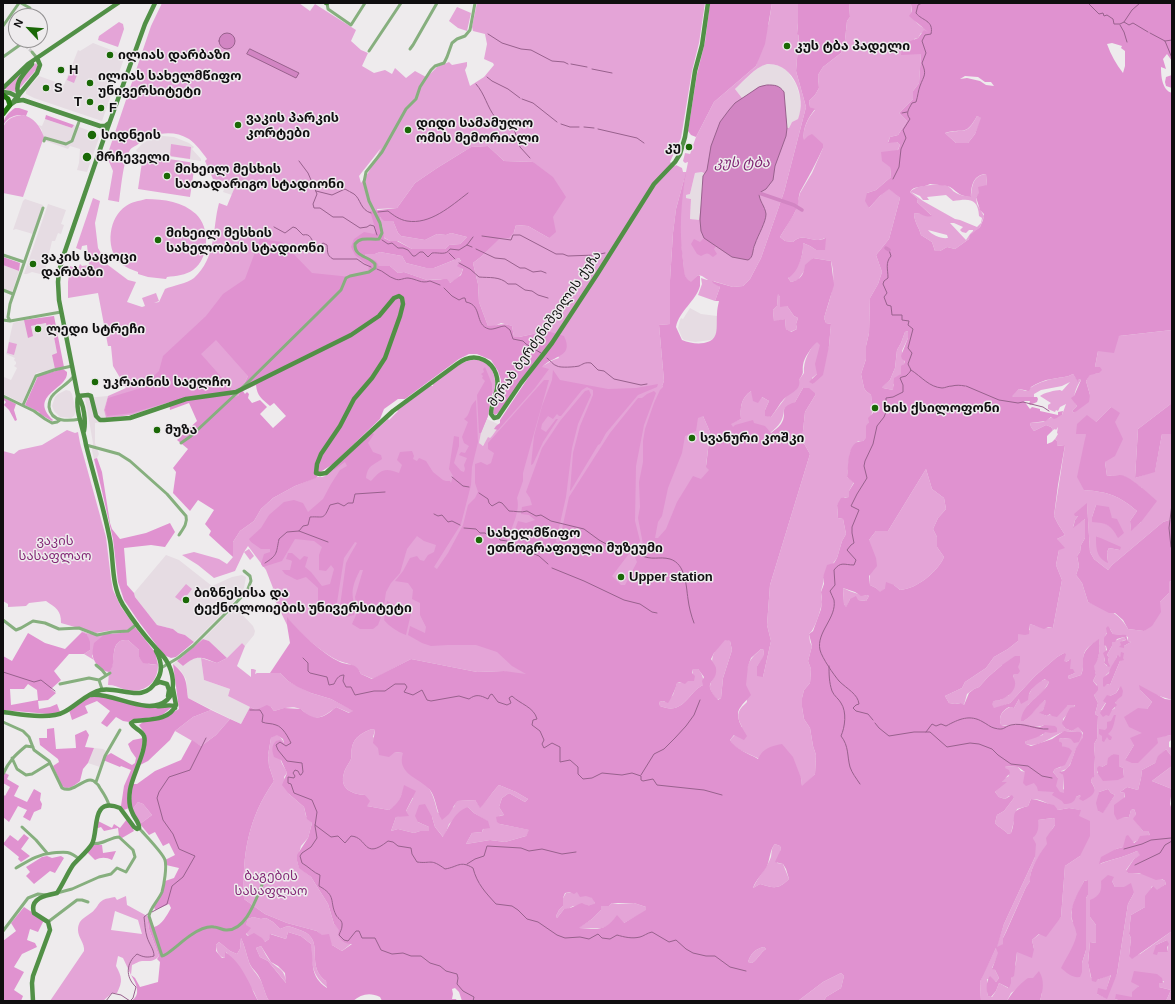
<!DOCTYPE html>
<html>
<head>
<meta charset="utf-8">
<style>
  body { margin:0 }
  #map { position:relative; width:1175px; height:1004px; overflow:hidden; background:#eeebed; font-family:Helvetica,sans-serif }
  canvas { display:block }
  .frame { position:absolute; inset:0; border:4px solid #0f0e0f; pointer-events:none }
  .north { position:absolute; left:8px; top:8px; width:40px; height:40px; box-sizing:border-box; background:#eeebed; border:1px solid #959394; border-radius:50%; rotate:296deg; font-size:11px; font-weight:700; line-height:16px; text-align:center; color:#0f0e0f }
  .north::after { content:''; display:block; margin:auto; width:14px; height:18px; background:#1a6806; clip-path:polygon(50% 0,100% 100%,50% 72%,0 100%) }
</style>
</head>
<body>
<div id="map">
<canvas width="1175" height="1004"></canvas>
<div class="frame"></div>
<div class="north">N</div>
</div>
<script>
const context = document.querySelector('canvas').getContext('2d');
context.lineJoin = 'round';
function paint(path, color) { context.fillStyle = color; context.fill(path, 'evenodd'); }
function stroke(path, color, width, dash) { context.strokeStyle = color; context.lineWidth = width; context.lineCap = dash ? 'butt' : 'round'; context.setLineDash(dash || []); context.stroke(path); }
function write(font, color, halo, rows, align = 'center') {
  context.font = font + ' Helvetica,"Noto Sans Georgian",sans-serif'; context.lineWidth = 3; context.setLineDash([]); context.textBaseline = 'middle'; context.strokeStyle = halo; context.fillStyle = color; for (const [text, x, y, turn = 0] of rows) {
    context.save(); context.translate(x, y); context.rotate((+turn || 0) * Math.PI / 180); context.textAlign = isNaN(turn) ? turn : align; if (halo) context.strokeText(text, 0, 0); context.fillText(text, 0, 0); context.restore();
  }
}
const built = new Path2D(`
  M93,43L119,53L120,52L126,53L102,121L34,98L26,94V90L39,76L64,85L78,50L80,51Z
  M767,63L780,66L786,69L796,84L800,97V116L798,119L792,122L789,128H787L784,92L767,85L759,87L742,98L735,89L753,72L761,66Z
  M45,119L72,128L74,125L98,134L99,138L87,172L77,170L79,163L80,149L70,146L68,149L43,140L42,130L38,125L42,126Z
  M163,136L174,137L189,143L194,147L192,149L201,159V161L137,152L136,150L142,144L151,138Z
  M702,172L705,174L703,176L700,220H695L690,219L691,199L686,198V195L690,194L695,173Z
  M226,184L234,186V189L232,195L223,192Z
  M25,199L43,205L33,234L16,229L13,230L23,201Z
  M48,204L66,210L61,224L64,225L61,234L58,233L55,241H52L44,275L32,272L27,274H24Z
  M3,265L19,271L12,293L3,290Z
  M690,308L701,314L717,316V332L715,337L711,340L695,342L684,340L682,338L678,328L680,320L681,318L683,319Z
  M24,320L31,326L46,323L53,332L57,353L55,369L36,373L22,403L3,394V378L4,377L11,380L17,368L14,366L16,364V362L14,360L15,358L6,354L13,323Z
  M66,390L70,391L72,394L76,411L74,416L71,418L60,417L54,411L52,406L55,397L58,394Z
  M108,396L104,410L106,418L103,422L95,423V443L99,454L97,458L94,459L92,451L93,443L85,398Z
  M487,419L500,425L492,436L482,446L479,443L481,433Z
  M166,555L179,560L212,586L232,577L242,575L246,577L244,588L232,604L194,642L185,635L178,633L173,629L157,625L135,597L134,593Z
  M235,607L253,626L255,631L254,635L245,646L242,643L227,658L209,641L203,639Z
  M201,657L204,680L230,689L228,696L250,707L241,724L188,698L186,679L181,671L173,664L177,661L183,666L191,659Z
  M94,748L103,749L106,751L100,767L88,763Z`);
const green = new Path2D(`
  M162,3H299L310,11L315,4L356,30L351,41L361,50L368,53L362,66L374,73L385,70L392,74L395,68L406,78L415,71L426,77L428,76L437,67L449,62L452,65L467,62V66L465,70L470,86L484,77L494,65L493,63L484,59L487,44L485,34L473,31L472,27L477,3H705L699,43L692,71L681,138L670,162L675,166L676,165L682,168L683,172H686L688,162L685,163L683,161L685,153L690,154L689,157L696,137L714,102L756,66L769,22L772,3H798V23L797,34H799L796,71L806,107L784,192L761,258L750,279L743,286L733,287L713,281L720,287L715,301L698,295L702,284L701,278L707,280H708L702,276L698,275L691,283C681,275 685,271 683,261C680,241 679,221 681,201C682,193 684,184 685,176L676,209L673,233L670,280V324L659,325L664,381L662,386L703,416L710,432L706,466L731,423L741,419C740,407 741,398 751,391L769,401L765,410V415L771,417L804,373C803,361 809,350 817,341L821,345L817,374L812,378L813,384L829,346L831,324L826,323L824,318C830,299 837,281 831,261L813,258L798,280L791,282L788,278C797,269 804,257 803,243L810,246L816,250L825,238C811,245 805,231 793,242L785,241L780,237L795,212L800,193L812,173L823,148L804,140C802,129 808,118 815,110L810,107L809,101L815,95L819,88L818,75L823,67L841,53L845,40L847,21L850,17L849,3H913L911,5C911,11 913,19 918,24C922,28 926,28 929,32L921,33L918,38L914,39L921,54L919,83L913,91V99L899,113L907,121L898,135L890,137L888,142H897L900,145L890,167L891,177L876,190L867,193L869,208L880,196L889,188L900,198L889,239L876,255L882,272L878,284L870,298L869,333L866,346V359L861,374L864,388L866,391L871,395L873,410L866,431L867,438L863,441H858L850,452L847,477L854,482L849,491V497H845L837,505L838,518L843,519L846,534L842,541L837,558L823,577C824,584 822,586 821,592C821,595 822,599 822,602C821,609 815,630 809,634L810,642L812,646L808,661L811,669L810,683L804,690L802,698V707L804,719L810,728L813,746L816,755L815,774L802,787L801,778L740,750L733,745L730,740L742,727C736,715 737,711 747,702C746,689 743,669 752,658C755,654 758,652 761,649L764,650L763,658L757,666L763,677L771,641L767,625L770,585L810,454L802,440L805,412L816,394L803,388L795,402L784,409C783,421 780,425 770,433L607,718L504,671L477,672L411,659L373,679L361,674C356,663 344,664 335,659C319,650 298,632 287,618V625L274,598L272,590L273,588L266,570L248,546L244,552L249,549L254,556L250,560L244,552L235,571L214,578L198,565L182,555L194,552L219,559L227,564L233,557V542L240,531L254,521L261,509L273,498L295,486L317,477H322L325,476L388,419L389,420L398,411L397,410L430,386H433V384C447,374 472,348 489,366C496,374 496,384 494,393L492,394L488,416L481,433L479,443L483,446L488,437L490,438L492,436L541,367L553,360L559,358L547,331L519,337H514L512,326L501,323L495,326H488L479,302L478,284L473,263L482,256L500,237L514,232L516,225L528,226L549,238L533,162L504,161L488,146L471,147L437,168L415,183L397,208L377,209L379,235L355,241L354,252L377,273L248,376L238,396L230,397V388L170,402L131,415L106,418L104,410L108,396L126,388L113,366L111,346H108L98,293L68,298V282L70,266L78,269L80,264L82,266L89,265L87,245L82,246L81,250L76,248L93,198L100,201L95,223L98,248L108,265L128,280L136,282L127,302L142,307L145,306L142,298L156,293L159,301L154,303L159,302L165,289C172,286 188,283 194,278C217,257 212,229 219,203L227,206L234,189V184L213,179L205,161L207,159C202,152 196,144 189,139C172,129 152,133 137,145C135,146 131,148 130,150C123,161 121,189 119,202L108,200L113,171L107,157L108,153L151,26ZM767,64C793,62 807,97 798,119L792,122L789,128H787L784,92C778,84 768,83 758,87C753,90 749,96 742,98L735,89C745,80 754,68 767,64ZM381,148L368,173L361,183L359,176ZM702,172L705,174L699,220L690,219L691,199L686,198V195L690,194L695,173Z
  M457,7L471,13L467,31L458,28L449,21Z
  M119,22L123,24L124,29L118,47L98,40L99,36Z
  M36,63L38,66L36,70L19,89L21,80Z
  M30,64L16,85V92L4,89Z
  M72,67L79,70L74,83L67,80Z
  M22,115C34,117 40,126 44,137L23,197L3,193V128C6,119 13,116 22,115Z
  M977,116L982,118L975,134L968,143H956L945,133C964,128 966,137 977,116Z
  M171,144L191,147L190,159L170,156Z
  M143,155L195,163L190,197L138,189Z
  M986,174L987,185L976,197L977,204L984,216L980,227L971,235L969,239L955,249L947,247L940,251H935L932,242L921,235C919,227 914,222 914,213C919,213 926,215 931,215L917,202L918,199L910,192C914,185 940,183 948,186C949,187 953,190 953,191C958,195 965,196 971,197C972,185 973,176 986,174ZM911,192L920,196L923,200H929L927,197L946,195L953,201C968,199 978,197 979,216L982,218L981,223L977,227L960,220L955,219L923,201ZM950,223H954L963,227L960,230L962,232L966,233L969,230H973V231L970,234L966,240ZM928,230L947,235L948,238C941,239 932,235 928,230Z
  M146,199C164,199 183,202 196,214C210,227 210,258 193,270C186,275 176,276 167,277L166,279L148,277L138,274V272C132,270 125,267 119,262C105,247 109,217 126,206C131,202 139,201 146,199Z
  M381,217L393,221L398,233L401,236L425,240L437,234L446,235L451,233L467,237L460,244L449,245L445,249H412L398,241H390L383,237V229L380,218Z
  M380,252L402,256L406,263L426,268H434L459,258C467,270 461,277 450,283L441,279L427,280L404,272L398,273L390,266H379L365,256L366,254H375Z
  M778,293L780,297V302L787,306L794,316L798,318L796,324L797,329L790,332L786,329L785,319L774,322L773,310L777,306Z
  M1172,330V403L1138,429L1135,478L1155,471L1162,434H1172V519L1163,522L1112,565L1108,570L1094,559L1090,552L1087,504L1075,520L1073,527L1085,519V538L1081,545L1080,552L1077,556L1079,566L1076,575L1082,583L1088,602C1106,609 1118,611 1128,629L1144,631L1160,602L1169,593V582L1172,581V700L1140,690L1152,702L1147,709L1143,733L1134,745L1125,760L1157,737L1171,735L1172,731V739L1169,742V747L1172,748V757L1166,749L1159,756L1155,763L1142,770L1141,778L1138,790L1127,787L1120,792L1125,793L1122,818L1129,817L1131,810L1134,809L1136,814L1134,819L1143,831H1148L1150,835L1123,847L1116,849L1100,864C1112,859 1125,857 1137,851L1141,855L1134,859L1126,870L1128,873C1140,873 1155,874 1165,881L1166,885H1164L1157,891L1152,886L1145,907L1131,915L1130,923L1129,934L1131,938L1129,956L1140,954L1172,931V982L1171,983L1172,999L1169,1001H1166L1171,990L1159,987V983H1163L1164,981L1139,986L1132,997L1115,999L1121,1001H1040L1042,993L1033,978L1011,993L1007,1001H991L988,1000L987,1001H981L980,982L983,974L996,948L1004,924L1035,857L1033,838L1038,820L1053,818L1055,819V825C1049,832 1051,838 1047,845C1040,856 1029,868 1030,881L1026,887L1003,938V944L992,968L995,970L999,978L996,982L993,980L987,979V992L988,996L992,997L996,991L999,983L1008,988L1016,963L1017,952L1034,949L1032,940L1061,917L1065,866L1080,856L1078,816L1080,810L1069,808L1058,810C1051,805 1040,798 1031,799L1028,806L1017,809L1011,833L1008,834C1004,829 999,828 995,823L997,815L1004,811L1014,798L1009,796L1005,799L999,797L995,792L1006,782H1002L1003,779L1009,776L1004,768L1006,766L1018,767L1021,771L1058,778L1053,772L1055,769L1061,767L1065,748L1062,746L1059,741V739L1062,738L1071,739L1077,732C1073,732 1071,731 1067,731C1054,733 1040,749 1026,744L1025,742L1033,737L1043,735L1044,725C1040,727 1039,726 1034,726C1024,724 1010,727 1001,725C998,716 1002,711 1010,707L1014,708L1019,699C1032,696 1027,695 1034,686C1036,682 1041,681 1046,679L1049,682L1044,690L1028,705L1024,721C1032,715 1038,704 1045,700L1047,702L1043,710L1040,713L1047,716L1068,705L1075,704L1074,707L1063,719L1064,727L1067,729L1072,731L1078,726C1080,729 1082,732 1083,735C1084,740 1078,744 1076,749C1072,757 1072,769 1061,771L1063,775V789L1076,797L1080,795L1090,796C1095,790 1096,788 1091,782L1092,778L1094,776L1095,757L1094,744L1097,739L1098,716L1095,714L1098,703L1094,695L1097,685L1093,681L1096,675L1093,665C1099,660 1101,647 1099,640C1075,653 1088,658 1081,675L1069,679L1068,676L1075,673L1070,670L1069,660L1066,662H1064V653L1057,657L1035,676L1010,703L994,709L991,704L994,701L1000,700L1009,695L1014,673L1002,665L988,677L979,687L974,689L967,694L964,705L960,703L955,704L949,703L945,696L962,688L965,682L986,668L994,657L1008,649L1018,641V634L1030,630V624L1036,626L1053,628L1062,580L1056,565L1059,550L1057,539L1065,535L1058,524L1054,516L1065,445L1057,446V441L1055,439L1058,434L1057,433L1058,427L1056,430L1055,429L1053,430L1051,427L1046,425L1034,431L1031,427L1030,423L1043,422L1052,417L1062,415L1066,404L1060,407L1058,411L1056,410L1055,412L1048,409V405L1051,403L1040,396C1043,393 1056,390 1060,390L1062,391L1070,382L1062,386L1041,390L1034,394V398L1014,397L1011,396L1019,389L1026,391C1033,385 1043,381 1052,379C1060,377 1066,378 1073,374L1078,381L1079,379L1081,380C1076,387 1071,399 1077,406L1072,411L1074,413L1090,395L1086,381L1090,374L1099,373L1095,367L1098,351L1119,336ZM1111,407L1115,422L1105,462L1107,476C1128,474 1125,477 1142,488L1141,522L1131,530L1130,521L1137,511C1118,495 1108,492 1084,490L1086,434H1076L1096,422ZM1096,505L1112,518V527L1092,517ZM1096,536L1120,550L1109,548L1107,552L1108,562ZM1110,629L1113,634L1123,635L1128,637V641L1131,642L1124,646L1122,641L1126,640L1124,637L1112,642V646L1107,655L1109,657L1107,666L1104,663C1105,657 1108,648 1104,643L1106,634ZM1121,655L1123,658L1120,661L1110,685L1107,684L1103,685L1106,675C1112,671 1115,662 1117,656L1120,657ZM1119,688C1118,696 1114,702 1115,708L1112,710H1101L1110,696L1116,693ZM1113,754L1119,758V766L1123,768L1124,777H1101L1097,772L1102,767L1107,764ZM1108,789L1111,793L1115,795L1103,812L1098,811L1099,792ZM1088,880V895L1086,898V950L1082,963V972L1076,938V926L1072,921L1071,913L1075,900L1084,881ZM1112,881L1115,887H1124L1134,893L1128,904L1117,974L1104,997L1097,994L1106,991L1111,974L1097,980L1091,978L1088,962L1090,942L1096,943V925L1090,917C1096,900 1098,894 1112,881ZM1167,940L1168,952H1158L1156,945Z
  M908,331V338L902,351L905,360L901,374L893,385L894,388L893,390L883,388L881,387L890,380L895,368L897,350L901,343L905,332Z
  M9,342L17,344L14,355L7,353Z
  M67,430L75,433L78,432L80,443L106,537L111,579L113,590L121,607L134,625L127,631L113,630L96,633L61,623C61,610 56,608 46,601L29,603L26,606L8,607V604L3,601V451L14,454L19,450L42,445Z
  M926,469L932,489L944,498L946,509L938,518L933,529L937,537V547L944,557C938,571 917,589 900,590L894,585L885,588L880,593L876,588L870,585L869,540L876,531H888Z
  M186,584L192,589L182,602L175,597Z
  M843,588C849,591 861,596 867,595L869,596L866,601L850,599L846,608L844,604Z
  M81,631L90,634H105L92,656L94,660L84,654L90,650L87,634L82,632Z
  M725,639L730,641L732,650L723,678L721,698L717,700C710,690 707,688 714,677C711,657 710,655 725,639Z
  M128,640L139,650V657L149,664L158,665C158,685 141,695 123,689C118,687 114,685 108,685L109,672C116,665 111,647 119,642C121,640 126,640 128,640Z
  M242,643L245,646L237,666L251,677V669H253L256,670L255,674L257,673H280L288,681L311,693L331,699L354,711L350,713L336,707C329,713 320,720 310,717C306,715 304,710 300,709C292,705 282,709 274,711L271,707L256,710L228,696L230,689L204,680L201,658L217,663L227,658Z
  M693,668L698,669C702,674 704,677 703,685C688,692 684,716 660,706L659,702L663,701L665,702L673,695L677,683L692,680Z
  M211,710L230,719L216,735L201,746L175,731L193,717Z
  M372,729L375,730L373,737L395,752L403,753L414,777C432,785 433,796 438,813L454,807L456,801L475,800L480,807C488,800 492,792 499,785L516,792L528,799L525,802L509,793L502,798L499,807L504,815L499,816L500,824L530,830L526,836L505,842L490,840L466,844L472,833L482,832L487,821L474,813L468,807L449,824L444,838L435,827L432,817L418,822L429,827V831H420L414,833L398,829L391,831L396,817L404,815L413,798L402,794L397,805L389,810L367,806L365,795C352,794 339,789 344,773C345,768 349,764 351,759C352,755 351,751 352,747C354,737 363,732 372,729Z
  M277,734C292,747 278,749 281,761C282,765 286,769 287,773L284,777L289,794L304,807L306,816L312,823L308,838L301,846L297,861L299,867L311,877L328,904L334,924L352,943L342,951L332,945L317,931L287,923L265,914L244,899C242,855 248,818 274,781L269,766L268,755L271,738Z
  M1172,766V789L1152,781Z
  M138,802L143,804L152,815L140,824L132,810Z
  M775,844L780,846L781,849L777,863L783,864L789,879C778,890 774,888 760,884L753,888C758,877 767,868 771,857C772,852 771,848 775,844Z
  M577,891L593,898L595,903L593,905L573,906L568,909H564L557,918L556,916L559,910L563,906V898L566,893Z
  M126,896L127,905L147,916L149,929L159,956C154,962 149,961 142,961C139,961 135,964 132,965L131,975L123,958L118,956L116,966C122,977 123,981 117,993H112L103,1001H50L84,951C85,943 78,938 78,930C78,917 89,917 95,909C98,906 98,903 103,900C107,898 111,898 115,897L117,900ZM115,911L138,920L142,934L111,930Z
  M612,903L618,904L634,903L646,907V911L624,923L611,925L602,928H578L592,919L601,910V906H609Z
  M253,917L261,919L266,918L273,922L280,929C291,925 287,926 297,929C329,938 303,964 326,981L328,988C311,975 312,964 311,944L301,936L288,932L286,939L271,934L269,939L265,942C251,937 240,937 248,919Z
  M241,938C245,946 246,954 249,962C251,969 257,973 261,981C264,988 265,994 269,1001H258L254,992L226,952L225,958C219,957 216,951 216,945L219,942L230,951L237,954L240,949Z
  M261,946C264,951 267,958 271,962C282,972 283,967 287,984L268,961L260,957L256,948Z
  M764,947L766,949C760,953 758,959 752,963L748,962C751,953 755,949 764,947Z
  M841,973L844,976L841,988L826,997L824,1001H798L823,982Z`);
const forest = new Path2D(`
  M710,3H772L765,44L756,66L714,102L696,137L691,135L688,131L697,74L705,42Z
  M798,3H849L850,17L847,21L845,40L841,53L823,67L818,75L819,88L815,95L809,101L810,107L815,109C808,118 802,129 804,140L808,136L812,134L823,144V148C816,163 808,178 800,192C798,198 799,202 797,207C795,214 784,230 780,237L785,241L793,242C805,231 811,245 826,238L825,250H816L810,246L803,243C804,254 798,273 788,278L791,282C800,280 804,275 805,265L813,258L831,261L834,285L824,318L826,323L831,324L829,346L823,375L813,384L809,382L817,374L815,364L820,345L817,342C812,347 804,357 803,365C802,374 805,371 799,380C800,384 799,386 797,389C793,393 788,395 784,399C779,404 776,411 771,417L765,416V410L769,401L762,397L758,403L753,401L751,391C741,398 740,407 741,419L731,424L733,427L735,425L753,420L754,423L765,426L771,433C774,430 778,428 781,424C789,412 776,409 795,402L803,388H809L816,394L805,412L802,440L810,454L770,585L767,625L771,641L763,677L757,676V666L763,657L764,650L761,649L751,658L748,666L746,685L751,695C747,700 743,703 740,708C734,716 743,729 747,736L744,740L734,735L730,740C736,750 748,753 758,759C763,748 771,746 782,744L793,757L801,778L802,786L815,774L816,755L813,746L810,728L804,719L802,707V698L804,690L810,683L811,669L808,661L812,646L809,634L813,631L821,609L822,600L821,592L824,584L823,577L827,565L834,563L837,558L842,541L846,534L843,519L838,518L837,505L841,498L849,497V491L854,483L847,477C849,465 846,441 863,441L866,438V426L869,422L868,418L873,413L871,395L866,391L864,388L861,374L866,359V346L869,333L870,298L878,284L882,272L876,255L889,239L900,198L889,189L880,196L869,208L865,201L867,193L876,190L891,177L890,167L882,161L881,152L898,150L900,145L897,142L888,143L890,137L898,135L907,121L899,113L913,99V91L919,83L921,54L901,55L903,44L918,38L924,30L928,32L909,16L912,12L911,4L913,3H1172V61L1167,54L1163,59L1166,69L1161,67C1161,76 1162,90 1172,93V330L1119,336L1114,353L1098,351L1095,367H1100L1102,370L1099,373L1090,375L1086,381L1090,395L1089,402L1074,413L1072,411L1077,406L1071,398L1074,396L1081,380L1079,379L1078,382L1073,374C1066,378 1060,377 1052,379C1044,380 1037,383 1031,387L1029,391L1019,389L1012,396L1014,397H1037L1038,399L1037,402L1030,405L1029,404L1030,401H1024L1030,409L1032,407L1040,409V411L1058,415V412L1063,411L1062,415L1058,417L1057,418L1054,419L1051,417L1046,421L1030,423L1031,427L1034,431L1046,425L1051,427L1053,430L1047,436V444L1052,442L1055,439L1057,441V446L1065,445L1058,485L1054,516L1058,524L1065,535L1057,539L1065,548L1059,550L1056,565L1062,580L1053,628L1048,627L1044,629L1030,624L1029,634L1025,635L1018,634V641L1008,649L994,657L986,668L965,682L962,688L945,696L949,703L955,704L961,703L964,705L969,693L974,689L979,687L988,677L1002,665L1015,656H1020V662L1018,667L1020,671L1018,674H1014L1013,677C1021,689 1005,701 994,701L992,704L994,708L1010,703L1035,676L1057,657L1064,653L1066,654L1064,661L1066,662L1071,659L1070,669H1073L1075,673L1068,676L1069,679L1081,675C1083,670 1083,668 1083,662C1082,651 1090,645 1099,639C1101,647 1099,660 1094,666L1096,675L1093,681L1098,687V690L1094,695L1098,703L1095,714L1098,716L1097,739L1094,744L1095,757L1094,777L1092,778L1091,782C1099,792 1092,796 1083,801L1079,799L1081,796L1080,795L1076,797C1074,803 1070,804 1064,804L1062,801L1052,795L1054,792L1038,791L1037,787L1034,783L1026,786L1023,783L1025,772L1018,767L1006,766L1005,768L1009,770L1010,773L1002,782H1007L995,792L999,797L1005,799L1012,795L1014,798L1004,811L997,815L995,823C999,828 1004,829 1008,834L1011,833C1018,816 1007,811 1028,806L1031,799C1037,799 1048,804 1054,805L1058,810L1069,808L1081,810L1079,816L1090,821V836L1080,856L1065,866L1061,917L1046,937L1039,934L1032,940L1034,949L1032,958L1017,952L1014,976L1011,978V983L1009,988L999,983L996,991L991,997L988,996C986,990 986,981 990,976L996,982L999,978L995,970L992,969L998,953L996,948L980,982L981,1001H824L826,997L841,988L844,976L841,973L823,982L798,1001H462L459,992L455,988L452,989L453,994L452,999H456L457,1001H382L380,997C370,992 361,994 353,1001H269C264,993 263,983 258,975C255,970 251,968 249,962C246,954 245,946 241,938L240,949L237,954L230,951L219,942L216,945V951L222,958H225V952C242,963 249,983 258,1001H131C142,995 136,983 131,975L135,978L140,987L158,982L160,962L157,959L159,956L149,929L147,916L150,918L154,927C162,925 167,915 171,908L169,904L155,910L154,907L162,892L165,881L174,878L179,868L166,865L165,860L175,855L169,843L163,846L155,832L149,835L140,824L152,815L143,804L138,802L132,810L131,803L132,784H137L155,771L181,760L192,740L201,746L216,735L230,719L241,724L250,707L256,710L267,705L271,707L274,711L284,708L301,709C314,722 323,719 336,707L349,713L353,711L331,699L311,693L298,687L288,681L280,673H270L290,643L287,625V617C299,632 323,654 340,662C350,666 356,662 361,674L372,679L411,659L477,672L504,671L526,674L512,666L497,652L476,645H448L431,646L422,643L408,635L410,626L425,633L426,627L420,615V603L412,599L413,590L408,583L395,581L403,571L410,558L417,556L420,560L424,561L428,555L434,552L436,545L424,541L417,536L407,549L400,573L391,583L386,592L383,612L378,625L373,629H360L352,624L356,615L357,609L355,597L363,570H360C357,576 354,582 353,588C351,597 356,606 354,615L346,617L339,613L346,563L350,555L357,543L355,542L344,558L336,609L318,602V588L306,577L297,580L285,574L282,570H290L292,561L290,560L286,559L288,553H292L300,560L304,556L308,557L305,567L311,572L322,586L330,584L334,569L331,565L326,571L319,570V555L322,547L314,541L295,539L282,561L263,567L261,564L264,554L270,552V549H261L251,542L249,539L261,528L269,515L284,502L294,500L303,503L308,512L323,499L331,484L340,470L347,466L345,462L334,470V469L372,433L374,434L368,443L373,452L381,455L382,459C372,466 368,465 366,478L371,481C381,470 384,467 399,473L402,465L397,460L400,452L412,451L414,456L413,459L417,461L419,458L426,461L433,472L443,480L446,481H450L451,483L453,476L449,469L454,436L459,437V446L454,463L461,471L464,472L465,469L464,465L467,458L459,455L461,452L465,453L469,446L464,443L462,437L468,422L464,419C471,415 468,407 476,400L478,442L472,467L471,485L461,524L434,567L437,569L448,553L463,525L468,505L475,498L478,492L475,483V464L481,462L487,465L491,463L494,453L488,449V443L544,380H549L531,444L523,473V481L517,498C521,512 510,530 506,544L509,547L518,521L526,523L535,520L529,515L521,514L522,507L532,505L530,498L526,492L542,448L560,421L585,391L589,390L591,395L578,424L572,448L566,497L556,541L558,543L565,535L562,529L569,497L610,433L638,398H642L647,394L654,391L656,393L644,425L636,466L635,521L640,541L635,549L628,555L612,576L621,585H625L637,562L634,555L638,551L645,550L646,546L643,544L638,518L640,507L639,482L643,462V441L645,429L654,403L660,390L663,387L662,386L664,381L659,325L670,324V280L673,233L676,209L686,172C681,203 679,229 683,260C685,270 682,276 691,282L698,275L700,276C700,279 700,282 700,286C696,301 679,311 676,327L682,340C689,343 697,344 704,343C720,340 716,328 717,314C717,310 718,305 719,301H715L720,287L713,283L712,281L733,287L743,286L750,279L761,258L784,192L806,107L796,71L799,35L797,34L798,23ZM1112,43L1122,46L1121,48L1125,51V66L1123,73C1116,64 1111,55 1107,44ZM965,76L978,77L985,82H991L994,86L986,85L980,81L967,78L960,79ZM977,116L981,118L975,134L968,143H956L945,133C963,127 965,138 977,116ZM986,174L987,185L978,187L979,193L976,197L980,210L984,214L983,220L980,227L970,235L969,239L955,249L947,247L940,251H935L932,242L921,235C919,227 914,222 914,213C920,212 925,218 932,216L917,202L918,199L910,192C914,185 923,188 930,184C935,185 946,185 950,187C959,193 959,196 971,197C971,186 973,175 986,174ZM778,294L780,297V307L787,306L794,316L798,318L796,324L797,329L791,332L786,329L785,319L774,321L773,310L777,306ZM908,331V338L901,356L902,359L905,361L904,364L901,366V374L894,378L893,390L883,388L882,387L890,380L895,368L897,350L901,343L905,332ZM703,416L710,432L706,467L709,470L701,479L693,476L677,502L666,529L658,538H655L658,522L662,516L668,488L682,453L685,436L696,431L698,418ZM926,469L932,489L944,498L946,509L938,518L933,529L937,537V547L944,557C938,571 917,589 900,590L894,585L886,582L885,588L880,592L876,588L870,585L869,576L877,566L876,558L869,540L876,531H888ZM843,588L855,592L861,596L867,595L869,596L866,601L858,600L856,596L850,599L846,607L844,604ZM725,640L730,641L732,650L723,678L721,698L718,700C700,680 718,684 716,668C715,665 712,661 711,659L714,653ZM693,669H698L704,677L702,681L703,685C688,692 684,716 660,706L659,702L663,701L668,703C671,699 676,688 677,683L680,682L685,684L688,681H694L695,676L692,673ZM1045,679L1049,682L1047,686C1038,698 1022,705 1021,721H1024C1032,716 1038,705 1045,700L1046,702L1043,710L1039,713L1047,716L1050,714L1052,716L1057,717L1068,705H1075L1074,707L1070,708L1062,723C1064,728 1066,729 1072,731L1078,727L1083,733V737L1076,748L1070,765L1064,771L1059,772L1063,775L1064,793L1060,792L1056,786L1058,778L1053,772L1055,769L1065,765L1072,751L1069,748L1062,746V743L1059,741V739L1062,738L1071,739L1074,743L1079,742L1082,734L1080,732L1064,731L1052,739L1031,746L1026,744L1025,742C1031,738 1042,737 1045,732L1051,733L1057,732V728L1055,726L1044,725L1040,727L1023,724L1005,726L1001,725C998,716 1002,711 1009,707L1014,708L1019,699L1021,704L1028,700C1028,690 1037,683 1045,679ZM372,729L375,730L373,743L378,748L379,755L389,757L395,752L403,753C396,774 420,778 430,790C436,797 436,811 442,820L449,814L457,801L475,800L480,808C488,800 492,792 499,785L516,792L528,799L525,802L509,793L502,798L499,807L504,815L496,817L497,822L500,824L529,830L526,836L505,842L490,840L466,844L472,833L482,832L483,829L490,828L488,821L474,813L468,807C454,812 450,825 443,837L435,827L432,817L425,804L419,805L415,816L418,822L429,827V831H420L414,833L398,829L391,831L396,817L409,816L406,811L416,791L404,785C401,798 399,803 389,810L367,806L370,801L365,795C352,794 339,789 344,773C345,768 349,764 351,759C352,755 351,751 352,747C354,737 363,732 372,729ZM277,735L283,739L284,743L280,740L276,741C271,746 272,751 274,757L281,760L287,773L282,785L289,794L304,807L307,819L312,823L308,838L297,855V861L299,868L311,877L328,904L334,924L339,930L338,935C341,941 345,944 352,944L342,951L332,945L329,934L322,935L317,931L287,923L265,914L244,899C242,855 248,818 274,781L269,766L268,755L271,738ZM1053,818L1055,819V825L1046,838L1047,844C1040,853 1029,870 1030,881L1026,887L1006,932L1003,938V944L997,947L1004,924L1035,857L1036,844L1033,838C1038,833 1039,828 1038,820ZM775,844L780,846L781,849L775,862L783,864L786,869L789,879C778,890 774,888 760,884L753,888C756,879 763,874 767,866C770,859 770,849 775,844ZM570,892L574,894L577,892L580,897L586,896L592,898L595,903C591,906 587,906 582,903C576,905 570,909 564,909L557,918L556,916L559,910L563,906V898L565,893ZM612,903H634L646,907V910L624,923L617,915C605,932 598,929 579,928L592,919L601,910V906H609ZM253,917L261,919L266,918L273,922L280,929C291,925 287,926 297,929C329,938 303,964 326,981L327,988C309,976 314,963 311,944L301,936L288,932L286,939L270,934L269,939L265,942L262,938L254,933L248,936L246,934L251,928L246,925L248,919ZM261,946L271,962L278,966L285,973L286,983L268,961L260,957L256,948ZM764,947L766,949C760,953 758,959 752,963L748,962C751,953 755,949 764,947Z
  M1172,75V88L1166,86L1165,82L1166,77Z
  M15,108H19L28,111L26,116C17,113 7,117 3,126C3,118 9,112 15,108Z
  M46,115L74,125L72,128L45,119Z
  M488,146L504,161L533,162L553,177L566,197L553,217L556,232L549,238L528,226L516,225L514,232L509,238H500L482,256L473,263L478,284L479,302L488,326C497,326 503,322 512,326L514,337H519L547,331L564,336C571,351 564,354 552,360C549,361 545,364 542,367L549,369L535,388L498,430L494,429L496,426L500,423V420L536,366L498,413L495,415L493,413L495,403L501,389V380L498,371L491,360L477,354H469L459,359L405,399H398L384,409L380,419L333,464L322,471L316,478L295,486L273,498L261,509L254,521L240,531L233,542V557L209,535L211,531L205,524L214,510L198,500L190,511L173,493L176,472L173,468L188,449L177,440L197,421L189,403L170,410L169,402L132,413L107,416L105,410L108,398L141,388L159,371L163,356L206,316L223,294L245,279L260,239L282,242L312,273L351,277L368,271L369,266L355,255L351,247L354,239L364,232L374,234L376,231L370,211L397,208L415,183L437,168L471,147ZM380,217L384,221H393L398,233L401,236L425,240L437,234L446,235L451,233L467,237L460,244L449,245L445,249H412L397,241H390L384,238L383,229ZM380,252L402,256L406,263L426,268H434L459,258L461,261L457,266L463,269L461,275L450,283L447,279L427,280L404,272L398,273L390,266H379L376,261L365,256L366,254H375ZM216,340L248,376L238,396L230,397L231,388L201,354ZM256,385C257,396 262,399 270,406L274,403L286,416L273,428L260,414L267,407L260,400L252,403L248,398L249,394L247,392L245,394L243,391Z
  M704,238L716,246L714,249L717,254L713,257C707,252 707,253 701,256L697,254L691,244L694,239L700,242Z
  M3,257L20,263L19,271L3,265Z
  M54,316L64,367L55,369L52,355L57,353L53,332L48,333L46,323L31,326L33,336L28,338L24,320Z
  M485,367L492,384V397L489,405L488,416L481,433H479L477,395L485,381L482,378L483,376L481,374L484,372L483,369Z
  M63,369L67,372C69,389 27,395 53,420L52,421L40,414L39,412L25,405L38,376Z
  M553,370L560,380L608,389L636,388L658,384L657,387L638,395L606,433L600,444L598,445L571,490L570,491L573,453L580,426L593,395V390L587,387L582,390L561,416H559L557,414L553,419L548,416L542,424L541,429L546,432L556,419H558L543,442L533,464L531,465L534,436L542,406L552,380Z
  M3,397L16,404L14,410L17,420L15,421L9,410L4,405L6,402L3,399Z
  M1172,403V434H1162L1155,472L1135,478L1138,429Z
  M1111,407L1120,413L1115,422L1123,439L1115,456L1105,462L1107,476C1111,476 1115,475 1120,475C1129,475 1149,494 1157,501L1141,522L1131,531L1130,521L1137,511C1118,495 1108,492 1084,490L1077,477L1086,434H1076L1077,424L1087,415L1096,422Z
  M97,458L102,472L110,523L112,529L120,539L146,533L170,523L175,532L165,547L151,545L124,548L127,585L134,593L135,597L157,625L173,629L178,633L185,635L194,642L176,657L171,658L164,655L139,622L124,600L118,582L113,539L101,487L94,459Z
  M1087,503L1090,552L1094,559L1108,570L1112,565L1163,522L1172,519V581L1169,582V593L1160,602L1161,612L1152,626L1144,631L1128,629L1123,620L1115,613H1109L1088,602L1082,583L1076,575L1079,566L1077,556L1080,552L1081,545L1085,538V519L1073,528L1075,520L1078,516H1075L1074,514Z
  M1096,505L1109,507L1112,518L1117,519L1124,533L1118,538C1111,525 1107,523 1092,522V517Z
  M1096,536L1121,547L1120,550L1109,548L1107,552L1108,563C1096,558 1096,547 1096,536Z
  M387,601L399,607L412,609L406,635C398,632 390,627 384,620Z
  M1108,626L1113,634L1126,635L1128,641L1131,642L1124,646V648L1119,647L1121,645L1120,642L1126,640L1124,637L1117,639L1115,642H1112V646L1107,655L1109,657L1108,662L1110,666L1109,667L1104,663L1105,658L1103,653L1107,650L1106,646L1104,645V638L1107,633L1106,628Z
  M135,627L155,652L158,665L143,663L139,657V650L128,640C126,640 121,640 119,642C110,648 117,666 109,672C103,672 94,663 93,657C92,652 93,648 94,643L105,634L121,633Z
  M82,632L87,634L90,642V650L84,654H69L54,671L61,680L51,689L56,693L48,700L38,701L39,709L50,707L57,704L60,712L49,714L3,710V656L12,661L28,633L45,643L65,649ZM28,684L37,690L38,700L11,705L10,689H24Z
  M203,639L209,641L227,658L217,663C201,657 197,654 183,666L177,661Z
  M1121,652L1124,653L1123,658L1124,660L1120,661L1110,685L1107,684L1104,687L1103,686V678L1109,673C1110,667 1115,662 1117,656L1118,655L1120,657Z
  M173,664C187,676 186,681 188,698L211,710L193,717L175,731L170,740L148,761L140,765L146,735L139,725L143,722L160,719L179,709Z
  M1139,685L1165,699L1172,700V731L1171,735L1157,738L1158,743L1138,763H1132L1125,760L1134,745L1130,738L1142,733L1129,727L1124,717L1138,708L1147,709L1152,702L1140,690Z
  M1121,686L1123,691L1122,696L1118,699L1115,703L1117,705L1112,710L1109,716L1106,715L1103,717L1100,713L1106,703L1103,701L1107,695L1110,696L1116,693Z
  M100,695L126,703L172,707L161,716L131,720L129,722L123,721L116,717L107,727L101,723L110,711L97,701L85,706L88,713L72,720L69,710L91,696Z
  M1114,715H1116C1114,722 1114,729 1108,734L1112,737L1111,740H1109L1107,737L1104,742L1102,741V736L1099,734V729L1105,730L1107,728V722L1111,721Z
  M54,728L56,749L76,748L75,735L86,730L89,735L85,747L94,748L88,763L83,769L80,781C75,785 68,791 62,786L53,766L59,762L58,759L40,745L39,738H47V729Z
  M143,738V742L135,772L129,808L124,810L121,806L124,786L131,770L121,766L120,767L103,760L106,756L111,753L132,765L135,763L136,758L131,751L128,744L133,740Z
  M1166,749L1172,757V766L1152,781L1172,789L1170,804L1172,810V931L1132,959L1129,956L1131,938L1129,934L1130,923L1131,915L1145,907V896L1153,886L1157,890L1164,885H1166L1165,881L1162,879L1156,880L1139,873H1128L1126,871L1134,859L1140,855L1137,851C1125,857 1112,859 1099,864L1101,857L1116,849L1123,847L1126,836L1128,835L1134,843L1138,840L1140,836L1150,835L1148,831H1143L1133,819L1136,814L1134,809L1131,810L1129,817L1122,818L1117,820L1114,814V805L1125,797V793L1120,792L1127,787L1138,790L1141,778L1142,770L1155,763L1158,756Z
  M1113,754L1119,755V766L1123,768L1124,777L1118,780L1103,781L1098,774L1097,768L1099,766L1102,767L1107,764L1108,758Z
  M5,773L9,775L7,779L19,786L14,796L27,802L34,789L41,793L40,800L42,804L41,809L34,812L30,821L23,817L27,810L18,806L9,822L3,817V794L5,796L10,787L3,783V776Z
  M1108,789L1111,793L1115,795L1103,813L1098,811L1096,803L1099,792Z
  M127,819L134,831L122,838L119,836L118,828L104,831L101,827L95,829L96,820L112,828L114,824L120,828Z
  M24,834L29,838L21,849L30,856L21,862L18,859L19,857L3,844L10,835L18,841Z
  M94,845H102L103,853L116,851L112,860C106,857 101,857 95,860L87,852Z
  M47,856L52,858L61,856L64,858L55,873L50,871L34,884L26,876L30,872L26,867L42,857Z
  M1108,875L1114,877L1112,881L1115,887H1124L1131,883L1134,893L1128,904L1117,974L1107,999L1097,994L1098,988L1106,990L1111,975L1097,980L1096,982L1092,981L1088,963L1090,942L1096,943V925L1090,917V900C1100,896 1102,891 1101,881Z
  M1088,880V895L1086,898V950L1082,963V972L1080,977C1072,978 1067,973 1061,968C1065,960 1074,946 1076,937C1077,928 1073,926 1072,919C1069,907 1079,891 1084,881Z
  M24,907L44,920L38,932L30,929L27,940L35,943L37,947L22,954L14,967L24,972L14,990L23,996L21,1001H3V941L16,931L11,923Z
  M1167,940L1169,944L1167,947L1168,952H1158L1157,955L1153,954L1156,945Z
  M1039,971C1045,981 1043,990 1040,1001H1007C1012,992 1020,984 1028,978H1033Z
  M1134,971L1157,974L1162,978L1163,983H1159V987L1171,990L1166,1001H1121L1115,999L1116,994L1132,997V992L1139,986L1131,982Z`);
const water = new Path2D(`
  M219 41a8 8 0 1 1 16 0a8 8 0 1 1-16 0Z
  M250,49L299,73L296,78L247,54Z
  M767,85C775,85 779,85 784,92L787,128L786,136L775,166L773,180L766,189L759,193C759,201 765,206 766,214C766,222 758,235 755,244C752,250 754,257 748,260L732,257L704,238L701,231L700,220L703,176L707,170L711,146L720,122L729,110L735,103L759,87Z`);
const stream = new Path2D(`
  M1088,3L1099,14L1103,13L1104,16L1107,15L1113,19L1114,24H1120L1124,22L1129,25L1133,23L1148,32
  M1124,22L1132,10L1140,3
  M1120,25L1124,32L1127,42
  M1150,33L1165,41L1172,58
  M488,34L502,43L521,49L531,50L552,61L564,62L568,64
  M1165,41L1172,40
  M571,64L587,67
  M592,69L612,73
  M487,77L492,81L508,89L520,98
  M1172,80V82
  M476,84C485,94 487,107 495,117
  M522,99L533,103L557,122
  M902,113L907,112
  M496,118L514,129L520,147L530,158
  M561,124L570,127H579
  M584,127L594,128
  M598,129L637,138L644,143
  M299,161L308,173L317,194L313,204L314,208H320L333,217H343L360,228L367,227L370,225L374,226L377,235
  M893,179L899,167L901,149L906,138L903,130L910,119C905,113 909,109 912,103L916,102C918,96 918,91 920,86C924,75 927,75 922,63L926,53L922,41L925,35L931,34C934,20 922,21 916,13L918,5L922,3
  M316,191L332,195L345,189C348,191 351,192 354,194C361,199 360,210 371,213
  M378,212L388,211C393,215 400,220 407,221C430,225 451,206 468,193
  M274,227L285,233L293,227L296,228L303,235C311,233 311,240 315,245L319,246L323,243L327,245C328,251 326,255 333,259H357L364,264L371,267
  M482,236L511,240L513,235H520L556,254H563L568,256L595,255L605,253
  M382,240L388,244L392,243L398,248H403L408,250L413,256H415L420,252H423L428,257L432,253C439,252 446,256 450,249L459,250L467,245L473,237
  M467,245L472,247
  M476,249L495,258L505,259L520,268H525L533,272L541,271L546,273
  M449,253L455,259
  M459,263L470,269L479,277C489,278 500,276 508,284H516L525,290L532,291L538,295L548,298
  M377,269C384,271 388,277 395,279C400,281 403,278 408,278C417,279 421,284 430,281L440,285
  M444,288L452,296L459,300L463,298H465L466,302C483,305 474,325 489,329C494,330 500,326 505,326L510,330L513,339L523,341L526,344L541,353
  M547,358C550,360 553,365 557,366C560,368 575,367 579,366C583,364 585,362 591,363L598,370L604,371L614,379L641,385L647,384
  M911,370C922,377 929,387 942,388C945,388 948,386 952,386C956,385 960,385 965,386
  M966,386L999,400L1018,403L1023,402L1043,407L1049,411
  M452,477L463,486L469,487
  M479,493L488,499L489,503L492,506L499,502L502,503L509,511C515,511 521,513 527,511L536,516L541,515L551,521L584,529L599,540L617,550L631,552
  M434,514L438,516L442,515L448,522L452,521L460,525
  M464,528L476,529L480,533H485L490,537L494,534L498,535L500,540L507,541
  M299,531L328,542
  M514,544L523,550L532,553L539,556L548,564
  M1171,547L1169,528L1172,504
  M640,555C652,561 659,556 670,559C686,564 686,586 688,599C689,607 691,615 694,623
  M265,563C278,555 276,553 279,539L287,532L299,531L303,526L308,525L310,517C324,516 323,521 330,505L338,503L344,506L348,503H353L355,494L385,492
  M552,568L584,581L624,600L640,604L652,612L657,613
  M303,658L308,663V671L310,673L327,677L329,685L334,684C336,680 338,675 344,675L343,681L346,687H351L355,695L374,691H385L395,684H405L407,687L404,692L413,695L422,690L427,700L431,701L459,696L469,699C476,694 480,695 488,699L490,695L492,694L498,702L507,705L511,703L509,698L512,696C520,704 534,707 537,719L533,720L532,725L540,731L544,740L542,744L544,748L552,743L560,747V762L570,760L578,767V774L583,779L592,778L602,773L622,775L632,773L641,776V780L643,781L653,779L657,785L704,790L722,795
  M829,666C829,674 829,682 832,691C834,696 839,699 841,703C847,712 845,727 841,736C849,746 847,756 850,767C852,773 856,778 860,784
  M3,672L34,682L41,680L55,691
  M250,710H260L263,715L262,722C267,724 271,723 276,725C283,727 288,737 291,743L286,746L280,742L276,745L278,750L287,761L302,763L303,772L301,775H300L298,771L295,770L293,773L295,776L294,778L288,777V783L291,784L294,793L312,800L317,812L315,826L317,838L311,847L302,853L300,856L302,863C309,867 314,873 320,875L319,886C337,896 329,901 336,915C338,919 343,920 342,926C342,929 340,932 339,935L344,940L348,941L356,931H359L362,938H375L381,950L392,954L403,953L411,956H421L430,963L440,966L446,971L457,974L458,978L457,984L463,991L474,997L473,1001
  M873,720L868,714L856,711L853,708L856,705L859,704C858,694 847,689 839,681C834,675 822,658 820,650C816,632 837,618 834,600C833,597 831,594 830,591L835,585L834,570C841,561 844,565 854,565L856,560L847,550L851,545L854,543L852,533V527L859,510L851,506L857,494L867,478L864,466L865,461L873,444L877,426L884,417L886,412V398L893,397L903,392V385L900,378L902,377L906,376C913,369 911,371 908,364L912,353L908,348L913,329L908,325L909,321L902,320V315H892L891,306L887,305L884,297L887,293L883,284L884,281L888,278C888,269 885,263 891,256L889,250
  M875,723L879,728L889,736L914,732H930L947,747L970,743L979,744L992,749L998,755L1011,764L1028,766L1042,776L1052,778
  M926,732L932,724L936,726L941,724L946,726C959,719 970,714 983,722C987,724 990,727 994,728C1005,731 1003,727 1011,725C1023,722 1036,730 1048,729
  M641,775L654,754L664,749L675,738L686,726L694,715L700,700
  M315,825L331,837L338,836L345,843L351,836C368,837 363,861 388,841L393,842L398,846L411,848L412,854L417,862C432,864 430,858 445,869C458,867 460,860 473,868C477,884 486,893 496,904L512,906L518,910L527,919L538,922L557,935L565,938L580,937L589,939L598,934L602,938L610,939L617,935C624,937 632,939 640,937C644,936 647,933 652,932L669,942L676,940L686,949L693,953L706,956H715L730,967L746,971
  M1124,849L1142,844L1151,840L1171,838
  M467,864L475,859L484,856L487,846L521,848L529,851L542,849L562,854L576,852
  M1135,865L1160,853L1165,845L1172,841V837
  M152,912L167,904L172,886L183,877L195,856L179,849L173,834L163,820L157,798L159,792L169,777L190,770L206,738
  M106,1001L112,993L121,995L130,1001L133,998L136,987C125,977 126,963 137,954C143,957 147,958 154,956C154,949 149,944 147,937C145,931 145,924 144,917L149,913`);
const canal = new Path2D(`
  M759,193L794,205L802,210
  M886,248L889,250`);
const streetTunnel = new Path2D(`
  M26,46L32,52`);
const street = new Path2D(`
  M21,3L30,8L27,16
  M327,3L328,9L351,25L365,3
  M3,26L19,3
  M24,40V42L26,46
  M410,49L413,45L437,3
  M369,51L401,3
  M32,52L37,58
  M3,57L24,42
  M44,141L45,138L66,144L72,141L80,119
  M3,255L24,262
  M3,290L13,294
  M3,320L10,321L61,312
  M10,321L8,317L10,304L43,208
  M74,376C67,385 59,388 53,395C50,398 49,403 49,407C51,423 69,421 81,419
  M242,388L317,314L341,290L346,278L350,276L369,272L375,268V264C369,256 354,257 355,244C361,236 370,240 379,239L382,233L380,223L369,201L364,182L366,172L382,152L406,109L416,99L420,87L431,70L435,66L444,63L447,57L452,43L457,39L465,36L470,30L475,3
  M3,396L34,411L45,419L52,423L57,422L60,420
  M23,405L36,376L54,370L72,366
  M181,443L191,436L238,392
  M86,445L119,454L130,461L167,494L186,516C188,523 183,529 179,535
  M3,620L16,630L21,628L33,621L45,623L59,629L79,628L97,635L112,632L128,631L137,624
  M96,665L102,670L106,675
  M161,668L178,658L193,646L232,607L247,591L251,581L250,576L244,571
  M60,684L89,678L99,680
  M102,689L99,680L110,673
  M3,722L23,731L29,737L34,750L49,761L62,788C74,795 87,772 96,783C98,784 99,786 100,788C104,794 107,798 109,805
  M12,758L17,769L26,775L32,774L50,763
  M3,774C9,761 15,755 26,746L33,747
  M96,782L105,756L120,730
  M22,827L36,840L47,853
  M139,828C145,835 163,853 165,860C167,867 164,885 162,892C158,901 150,908 149,916L162,956C167,956 184,939 191,935C197,931 207,926 214,927C218,927 222,930 226,930C246,931 256,899 262,885
  M16,868C28,861 38,854 52,853C64,852 68,850 79,859
  M57,893L72,889L99,877L111,874L117,868L126,872L135,857L133,850L119,837C110,837 102,846 92,843
  M48,922L77,900H82L88,902
  M3,931L28,898L38,894L46,895`);
const secondary = new Path2D(`
  M326,3H327
  M3,88L28,64L118,3
  M3,92L10,93L18,97
  M19,95C13,83 25,73 32,64
  M13,102L37,73L40,65L37,58
  M10,105L16,101L23,100L100,126H105L109,123
  M78,396L88,395L91,396L96,416L100,420H104L130,418L186,399L236,392L351,335L379,316L394,298L399,296L402,298L403,304L400,316L385,358L372,378L354,399L340,426L321,454L317,464L316,473L320,474L326,473L393,411L457,364C465,358 474,355 484,360C496,366 500,380 496,393C494,400 491,406 491,414L494,418L498,417L521,383L552,343L598,273L654,184L675,162L680,154L685,137L695,71L702,45L708,3
  M78,396C75,411 84,430 86,445C94,477 104,508 110,540C114,562 111,585 123,605C132,619 143,634 154,646C158,651 163,655 166,660C173,671 177,691 167,700C148,717 113,692 91,695
  M84,431C86,421 84,404 78,396L59,300L58,282L59,271L64,254L104,138L145,24L155,3
  M155,684L160,682L167,684L169,690L168,696
  M157,706C163,707 168,704 174,706L175,708
  M3,712C20,714 49,720 64,712C76,706 87,693 101,690C120,686 144,705 157,680C163,671 161,660 156,651
  M33,1001L32,983L33,976L50,930L48,922L34,913C29,898 47,895 57,893C63,884 67,874 73,865C79,858 87,852 92,844C99,831 90,796 120,808L134,827L137,829L139,828C140,823 134,818 132,812C129,806 129,797 130,790C132,776 148,748 144,736C142,730 134,729 131,723L134,721C149,719 169,721 176,705L173,689`);
const primary = new Path2D(`
  M3,95L8,99L10,105L3,114`);
const markers = [
  [787,46,4,"#1a6806"],
  [110,55,4,"#1a6806"],
  [61,70,4,"#1a6806"],
  [90,83,4,"#1a6806"],
  [46,88,4,"#1a6806"],
  [90,102,4,"#1a6806"],
  [101,108,4,"#1a6806"],
  [238,125,4,"#1a6806"],
  [408,130,4,"#1a6806"],
  [92,135,5,"#1a6806"],
  [689,147,4,"#1a6806"],
  [87,157,5,"#1a6806"],
  [167,176,4,"#1a6806"],
  [158,240,4,"#1a6806"],
  [33,264,4,"#1a6806"],
  [38,329,4,"#1a6806"],
  [95,382,4,"#1a6806"],
  [875,408,4,"#1a6806"],
  [157,430,4,"#1a6806"],
  [692,438,4,"#1a6806"],
  [479,540,4,"#1a6806"],
  [621,577,4,"#1a6806"],
  [186,600,4,"#1a6806"]
];
const poiNames = [
  ["კუს ტბა პადელი",795,46],
  ["ილიას დარბაზი",118,55],
  ["H",69,70],
  ["ილიას სახელმწიფო",98,76],
  ["უნივერსიტეტი",98,91],
  ["S",54,88],
  ["T",82,102,"right"],
  ["F",109,108],
  ["ვაკის პარკის",246,118],
  ["კორტები",246,133],
  ["დიდი სამამულო",416,123],
  ["ომის მემორიალი",416,138],
  ["სიდნეის",101,135],
  ["კუ",681,147,"right"],
  ["მრჩეველი",96,157],
  ["მიხეილ მესხის",175,169],
  ["სათადარიგო სტადიონი",175,184],
  ["მიხეილ მესხის",166,233],
  ["სახელობის სტადიონი",166,248],
  ["ვაკის საცოცი",41,257],
  ["დარბაზი",41,272],
  ["ლედი სტრეჩი",46,329],
  ["უკრაინის საელჩო",103,382],
  ["ხის ქსილოფონი",883,408],
  ["მუზა",165,430],
  ["სვანური კოშკი",700,438],
  ["სახელმწიფო",487,533],
  ["ეთნოგრაფიული მუზეუმი",487,548],
  ["Upper station",629,577],
  ["ბიზნესისა და",194,593],
  ["ტექნოლოიების უნივერსიტეტი",194,608]
];
const streetNames = [
  ["მერაბ ბერძენიშვილის ქუჩა",545,329,-55]
];
const parkNames = [
  ["ვაკის",55,541],
  ["სასაფლაო",55,556],
  ["ბაგების",271,876],
  ["სასაფლაო",271,891]
];
const waterNames = [
  ["კუს ტბა",742,163]
];
paint(built, '#e6dce3');
paint(green, '#e4a4d7');
paint(forest, '#e092d0');
paint(water, '#d285c3');
stroke(water, '#98618d', 1);
stroke(stream, '#98618d', 1);
stroke(canal, '#d285c3', 3.5);
stroke(streetTunnel, '#cdcacc', 3, [3, 1.5]);
stroke(street, '#86af7e', 3);
stroke(secondary, '#519046', 4.5);
stroke(primary, '#247911', 5);
for (const [x, y, r, color] of markers) { const dot = new Path2D(); dot.arc(x, y, r, 0, 2 * Math.PI); context.fillStyle = color; context.fill(dot); stroke(dot, '#eeebed', 1.5); }
write('bold 13px', '#0f0e0f', '#eeebed', poiNames, 'left');
write('13px', '#0f0e0f', '#eeebed', streetNames);
write('13px', '#842977', '#eeebed', parkNames);
write('italic 14px', '#802674', '#eeebed', waterNames);
</script>
</body>
</html>
